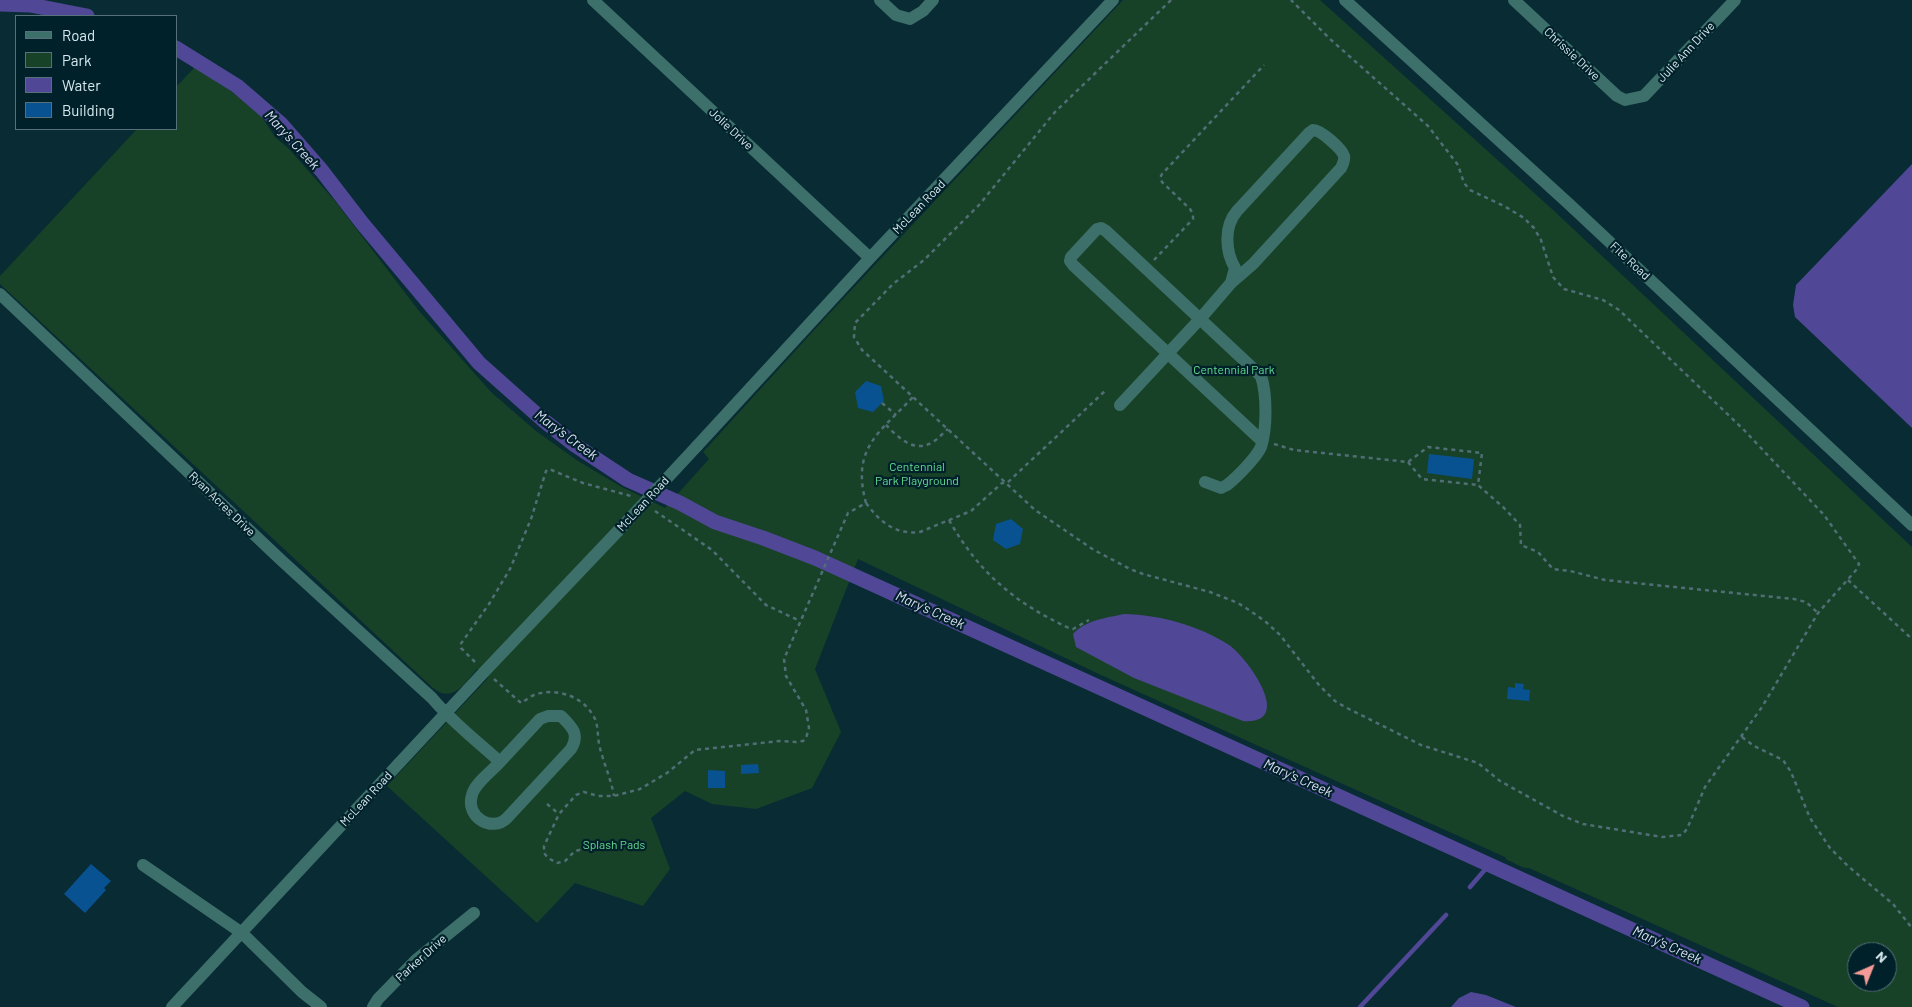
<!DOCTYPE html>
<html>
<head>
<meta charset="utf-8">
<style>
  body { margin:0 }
  #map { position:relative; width:1912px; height:1007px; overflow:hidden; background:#092b34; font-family:Barlow,sans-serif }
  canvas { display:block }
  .legend { position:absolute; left:15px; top:15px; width:162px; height:115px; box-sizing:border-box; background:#00212a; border:1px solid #567179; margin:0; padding:6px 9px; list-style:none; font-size:15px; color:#d7e9ef }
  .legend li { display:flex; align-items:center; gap:10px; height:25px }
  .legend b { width:25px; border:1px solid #567179 }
  .north { position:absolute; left:1847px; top:942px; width:50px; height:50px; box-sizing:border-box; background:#00212a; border:1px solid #567179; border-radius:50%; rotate:44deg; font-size:14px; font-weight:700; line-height:20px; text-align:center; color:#d7e9ef }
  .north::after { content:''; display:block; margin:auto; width:18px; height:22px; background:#f59b97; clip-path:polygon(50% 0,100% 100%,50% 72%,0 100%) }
</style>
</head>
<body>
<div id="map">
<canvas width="1912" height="1007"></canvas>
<ul class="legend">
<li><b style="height:6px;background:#3d706a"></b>Road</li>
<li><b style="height:14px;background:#174227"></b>Park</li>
<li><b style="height:14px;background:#504897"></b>Water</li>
<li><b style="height:14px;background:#095292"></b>Building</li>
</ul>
<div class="north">N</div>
</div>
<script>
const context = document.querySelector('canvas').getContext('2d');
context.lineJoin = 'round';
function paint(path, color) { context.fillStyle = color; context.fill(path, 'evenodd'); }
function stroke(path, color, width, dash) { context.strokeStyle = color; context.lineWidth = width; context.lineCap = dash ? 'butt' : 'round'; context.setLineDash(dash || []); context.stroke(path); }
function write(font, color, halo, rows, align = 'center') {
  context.font = font + ' Barlow,sans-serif'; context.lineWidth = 4.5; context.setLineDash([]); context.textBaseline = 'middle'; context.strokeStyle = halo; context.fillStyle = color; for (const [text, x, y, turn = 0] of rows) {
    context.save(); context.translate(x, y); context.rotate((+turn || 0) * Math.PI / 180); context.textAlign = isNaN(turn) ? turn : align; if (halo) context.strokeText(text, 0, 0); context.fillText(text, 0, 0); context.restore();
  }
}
const green = new Path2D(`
  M1123,0H1320L1552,209L1912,547V1007H1838L1529,868C1521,869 1515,862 1507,860L1505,857L1101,675L858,559L815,669L841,732L812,788L756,809L712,804L685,791L651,818L670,869L643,906L575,883L537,923L387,786L488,678L477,669C465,683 453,704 433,688L0,284V276L137,129H176V87L195,67L231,91L262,117L275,137L289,149L335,201L419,311L491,392L536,431L578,461L620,486L665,508L709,459L703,452L827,316ZM1857,952H1887V982H1857Z`);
const water = new Path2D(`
  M1912,164V428L1795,317L1793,305L1796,285Z
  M1124,614C1160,615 1198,625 1229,645C1248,658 1296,725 1243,721L1134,678L1076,647L1073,634C1086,620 1106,618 1124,614Z
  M1471,992L1486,995L1516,1007H1451L1459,998Z`);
const stream = new Path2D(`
  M1470,887L1489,865
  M1360,1007L1446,915`);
const canal = new Path2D(`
  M0,4L30,5L87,16
  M176,48L237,86L281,124L322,171L362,223L479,363L543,420L575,445L628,480L680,503L715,522L763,538L815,558L1802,1007`);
const building = new Path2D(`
  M866,381L881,386L884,401L873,412L858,408L855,392Z
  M1429,454L1474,459L1472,479L1427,473Z
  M1011,519L1023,529L1020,544L1006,549L993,540L996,524Z
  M1515,683L1524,684L1523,689L1530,690L1529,701L1507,699L1508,687L1515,688Z
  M758,764L759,773L741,774V765Z
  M708,770L725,771V788H708Z
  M91,864L111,881L104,888L106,890L85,913L64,894Z`);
const path = new Path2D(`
  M1171,0L1055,112L979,205L924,260L893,284L855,323L854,337L862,350L873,360L1035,510L1094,550L1130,569L1143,574L1210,592L1238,603L1252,612L1266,622L1280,635L1319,685L1335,701L1345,707L1421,745L1478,763L1500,781L1563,816L1583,824L1662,837L1682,835L1687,829L1705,787L1762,707L1818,613L1857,569L1859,564L1824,515L1744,430L1619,310L1603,300L1564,289L1553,277L1541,240L1534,228L1524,218L1504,206L1470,190L1464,183L1458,165L1428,126L1330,39L1291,0
  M1154,260L1193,219V214L1190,209L1162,182L1160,178L1162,174L1264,65
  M882,403L896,415
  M886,425C898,437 914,454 933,442C938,439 943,433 948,429
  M1274,444L1294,450L1408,462L1428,447L1482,453L1478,485L1504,508L1520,525L1521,545L1538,552L1553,569L1570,571L1605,580L1794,599L1806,602L1818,613
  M1408,462L1422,479L1478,485
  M866,503C851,448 879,433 913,397
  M655,511L712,550L766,605L800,621
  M949,520C979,573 1015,603 1069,628L1073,629L1089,620
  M1848,580L1912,639
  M475,662L461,648L460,645L489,604L510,569L531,519L546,471L549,469L583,483L631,496
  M494,679L521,703C525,701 529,697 534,695C556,687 583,696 594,717C599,726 597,738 600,748C604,764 611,779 614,796
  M1742,737L1754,746L1783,760L1791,772L1810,818L1830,848L1849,867L1893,904L1912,928
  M547,804L559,814
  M588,848L575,851L565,861L557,863L548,858L544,853V846L559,814L576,795L584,792L598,796H614L640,789L667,773L695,750L780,741L796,742L803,741L806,738L809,728L806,710L786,676L784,659L848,513L866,503C880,522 895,535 920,532L971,511L1002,483H1007L1105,391`);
const minor = new Path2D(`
  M593,0L870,258
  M880,0L896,15L910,19L923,11L933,0
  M1345,0L1569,204L1912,525
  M1514,0L1617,96L1625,100L1644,96L1735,0
  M0,294L281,560L432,698C452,722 477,741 500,762L540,719L548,716H561C572,727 580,734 571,749L507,818C492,833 465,817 472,795C475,783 491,772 500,762
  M1120,405L1200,319L1231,283L1253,264L1341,168C1343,164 1345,160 1344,156C1342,149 1321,130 1313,130L1309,133L1237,211C1224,226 1225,251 1235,268L1231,283
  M697,446L870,258L1113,0
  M1205,482L1221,488L1227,485C1236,478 1256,458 1261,447C1267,429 1267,394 1261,376L1106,231L1101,228L1097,229L1071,257L1070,261L1073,265L1262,441
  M143,865L242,933L302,992L321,1007
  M172,1007L485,671L618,531
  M373,1007L378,999L416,960L474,913`);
const minorBridge = new Path2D(`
  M618,531L697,446`);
const streetNames = [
  ["Julie Ann Drive",1686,52,-47],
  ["Chrissie Drive",1572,54,43],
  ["Jolie Drive",731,129,43],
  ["McLean Road",919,207,-46],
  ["Fite Road",1630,261,43],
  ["Ryan Acres Drive",222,504,44],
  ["McLean Road",643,504,-47],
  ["McLean Road",366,799,-47],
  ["Parker Drive",421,958,-42]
];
const parkNames = [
  ["Centennial Park",1234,370],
  ["Centennial",917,467],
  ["Park Playground",917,481],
  ["Splash Pads",614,845]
];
const waterNames = [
  ["Mary's Creek",292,140,48],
  ["Mary's Creek",566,435,36],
  ["Mary's Creek",930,610,24],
  ["Mary's Creek",1298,778,24],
  ["Mary's Creek",1667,945,24]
];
paint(green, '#174227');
paint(water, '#504897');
stroke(stream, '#504897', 4.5);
stroke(canal, '#504897', 15);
paint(building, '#095292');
stroke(path, '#516e76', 2.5, [4, 4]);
stroke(minor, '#3d706a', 12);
stroke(minorBridge, '#3d706a', 12);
write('12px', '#d7e9ef', '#00212a', streetNames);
write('12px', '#64dd91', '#00212a', parkNames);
write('italic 14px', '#dfdff6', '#00212a', waterNames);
</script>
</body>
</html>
